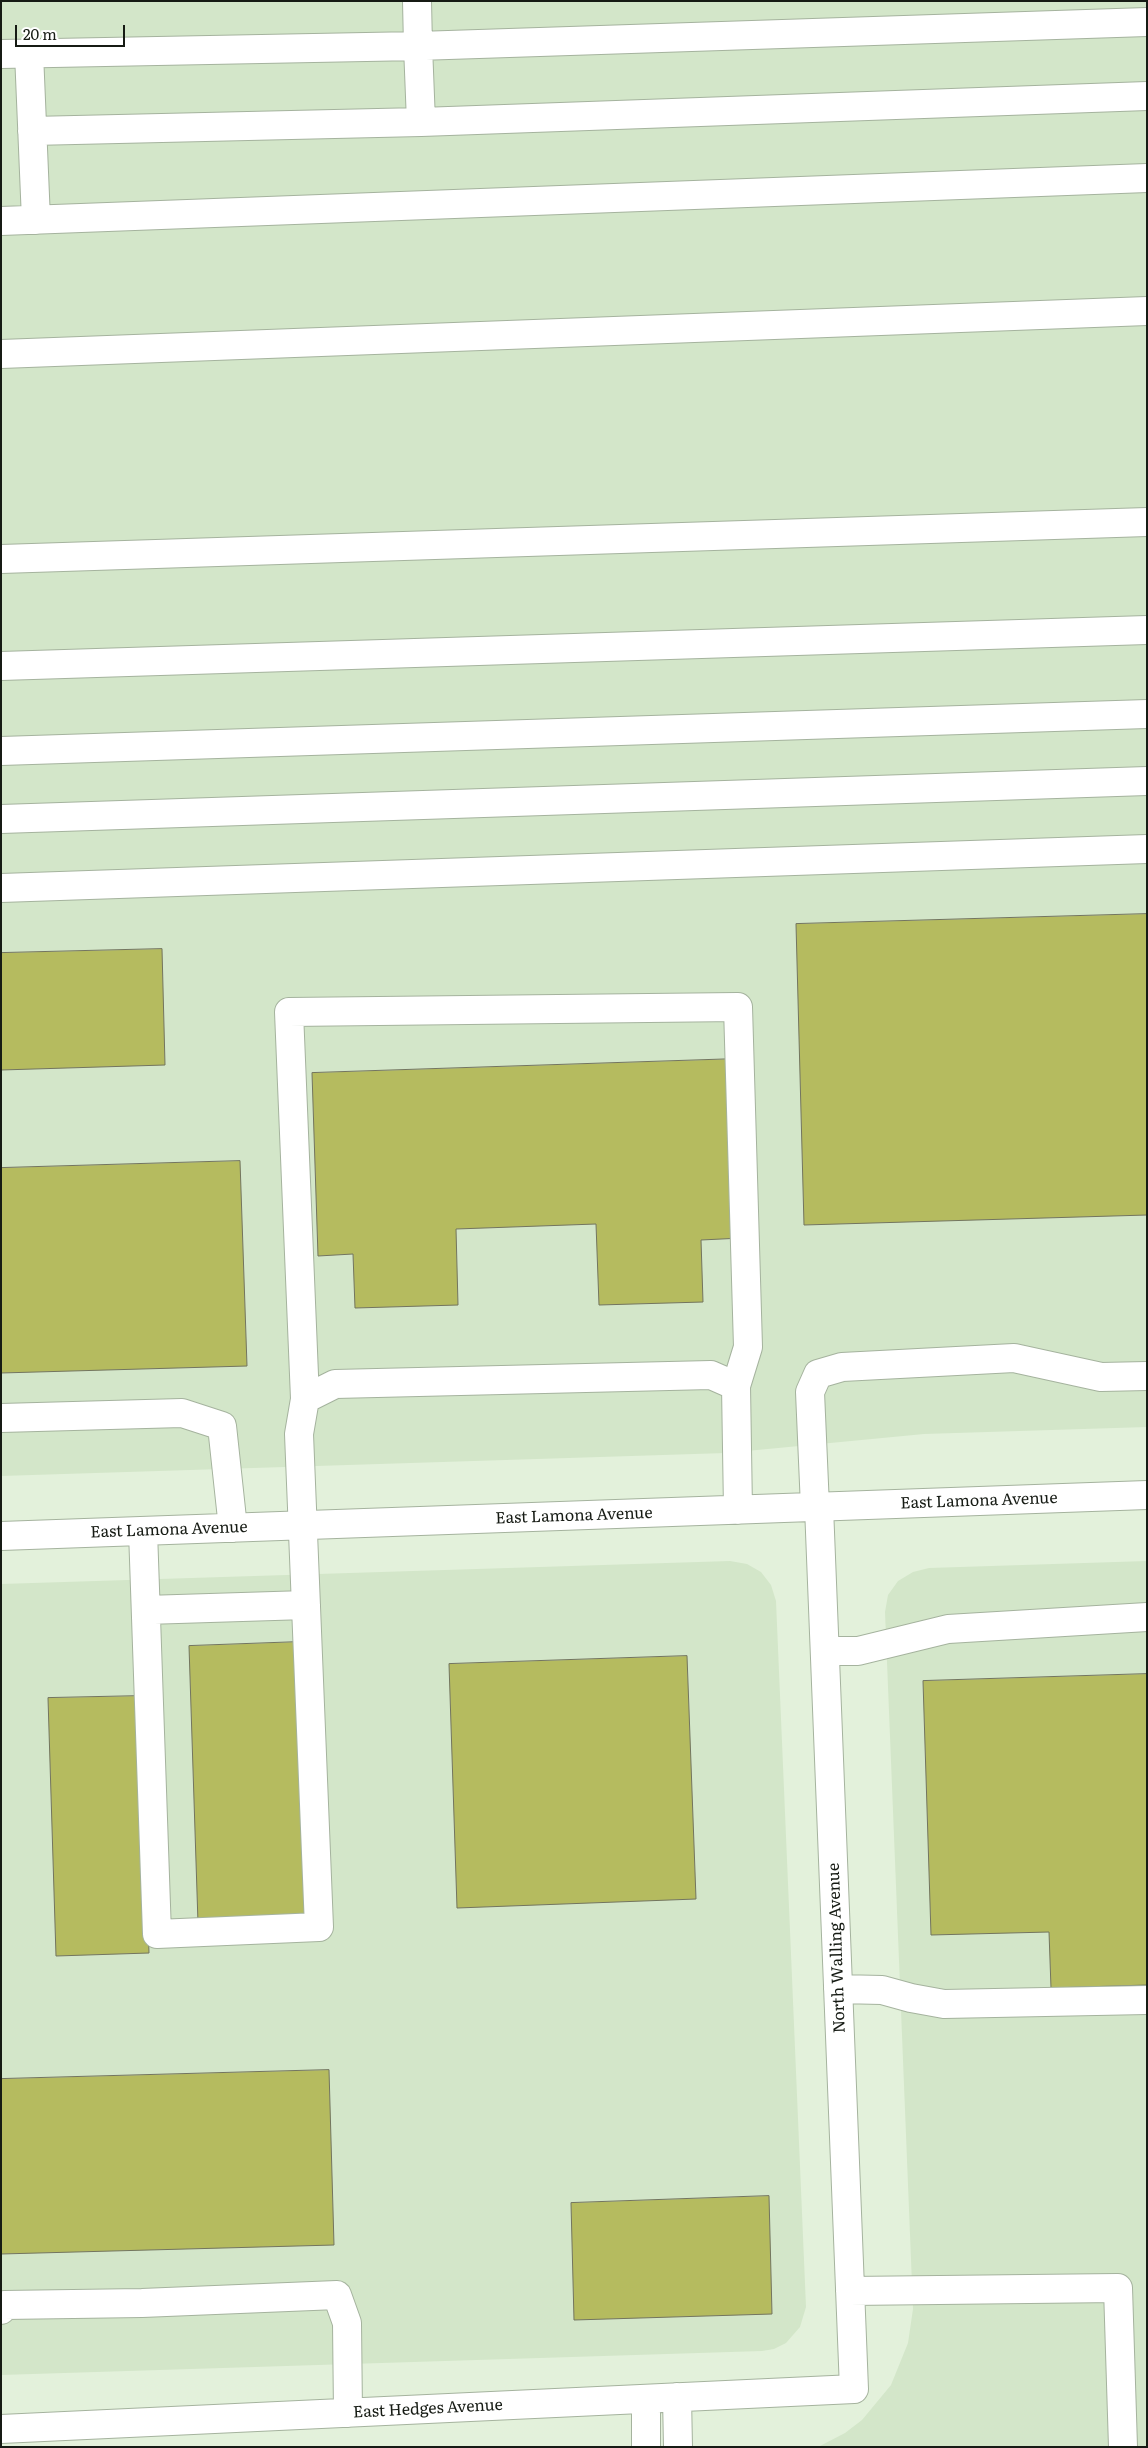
<!DOCTYPE html>
<html>
<head>
<meta charset="utf-8">
<style>
  body { margin:0 }
  #map { position:relative; width:1148px; height:2448px; overflow:hidden; background:#e3f1db; font-family:Literata,serif }
  canvas { display:block }
  .frame { position:absolute; inset:0; border:2px solid #161b14; pointer-events:none }
  .scale { position:absolute; left:15px; top:25px; width:110px; height:22px; box-sizing:border-box; border:2px solid #161b14; border-top:0; padding-left:6px; font-size:15px; line-height:18px; white-space:nowrap; color:#161b14; -webkit-text-stroke:4px #fff; paint-order:stroke }
</style>
</head>
<body>
<div id="map">
<canvas width="1148" height="2448"></canvas>
<div class="frame"></div>
<div class="scale">20 m</div>
</div>
<script>
const context = document.querySelector('canvas').getContext('2d');
context.lineJoin = 'round';
function paint(path, color) { context.fillStyle = color; context.fill(path, 'evenodd'); }
function stroke(path, color, width, dash) { context.strokeStyle = color; context.lineWidth = width; context.lineCap = dash ? 'butt' : 'round'; context.setLineDash(dash || []); context.stroke(path); }
function write(font, color, halo, rows, align = 'center') {
  context.font = font + ' Literata,serif'; context.lineWidth = 4; context.setLineDash([]); context.textBaseline = 'middle'; context.strokeStyle = halo; context.fillStyle = color; for (const [text, x, y, turn = 0] of rows) {
    context.save(); context.translate(x, y); context.rotate((+turn || 0) * Math.PI / 180); context.textAlign = isNaN(turn) ? turn : align; if (halo) context.strokeText(text, 0, 0); context.fillText(text, 0, 0); context.restore();
  }
}
const built = new Path2D(`
  M1,1H1147V1427L924,1434L726,1453L1,1476Z
  M730,1561L747,1564L761,1572L771,1585L776,1601L806,2307L800,2327L786,2343L774,2349L762,2351L1,2375V1584Z
  M1147,1561V2447H818L845,2433L862,2420L891,2385L908,2343L913,2309L885,1612L888,1595L898,1581L913,1572L929,1568Z`);
const building = new Path2D(`
  M1147,914V1215L804,1225L796,924Z
  M162,949L165,1065L1,1070V953Z
  M736,1059L742,1238L701,1240L703,1302L599,1305L596,1224L456,1229L458,1305L355,1308L353,1254L318,1256L312,1073Z
  M240,1161L247,1366L1,1373V1168Z
  M299,1642L307,1920L198,1923L189,1646Z
  M687,1656L696,1899L457,1908L449,1664Z
  M1147,1674V1985L1051,1988L1049,1932L931,1935L923,1681Z
  M141,1696L149,1953L56,1956L48,1698Z
  M329,2070L334,2245L1,2254V2079Z
  M769,2196L772,2314L574,2320L571,2203Z`);
const minor = new Path2D(`
  M417,1L418,46L1147,22
  M29,53L36,220
  M1,54L418,46L421,122L32,131
  M421,122L1147,96
  M1,221L1147,178
  M1,354L1147,311
  M1,559L1147,522
  M1,666L1147,630
  M1,751L1147,714
  M1,819L1147,781
  M1,888L1147,849
  M305,1399L289,1012L738,1007L748,1347L736,1386
  M1,1418L182,1413L222,1426L233,1528
  M815,1507L810,1392L818,1374L842,1367L1014,1358L1101,1377L1147,1376
  M143,1531L157,1934L319,1927L299,1434L305,1399L335,1384L711,1375L736,1386L738,1510
  M1,1536L1147,1495
  M146,1610L306,1605
  M825,1651H858L948,1629L1147,1617
  M838,1989L882,1990L911,1998L944,2004L1147,2000
  M850,2291L1118,2288L1123,2447
  M1,2310L4,2305L142,2303L337,2295L347,2323L348,2413
  M677,2397L678,2447
  M646,2399V2447
  M1,2429L854,2389L819,1507`);
const streetNames = [
  ["East Lamona Avenue",979,1501,-2],
  ["East Lamona Avenue",574,1516,-2],
  ["East Lamona Avenue",169,1530,-2],
  ["North Walling Avenue",837,1948,-92],
  ["East Hedges Avenue",428,2409,-3]
];
paint(built, '#d3e6c9');
paint(building, '#b5bb5f');
stroke(building, '#73755f', 1);
stroke(minor, '#a5b39e', 30);
stroke(minor, '#fff', 28);
write('16px', '#161b14', '#fff', streetNames);
</script>
</body>
</html>
